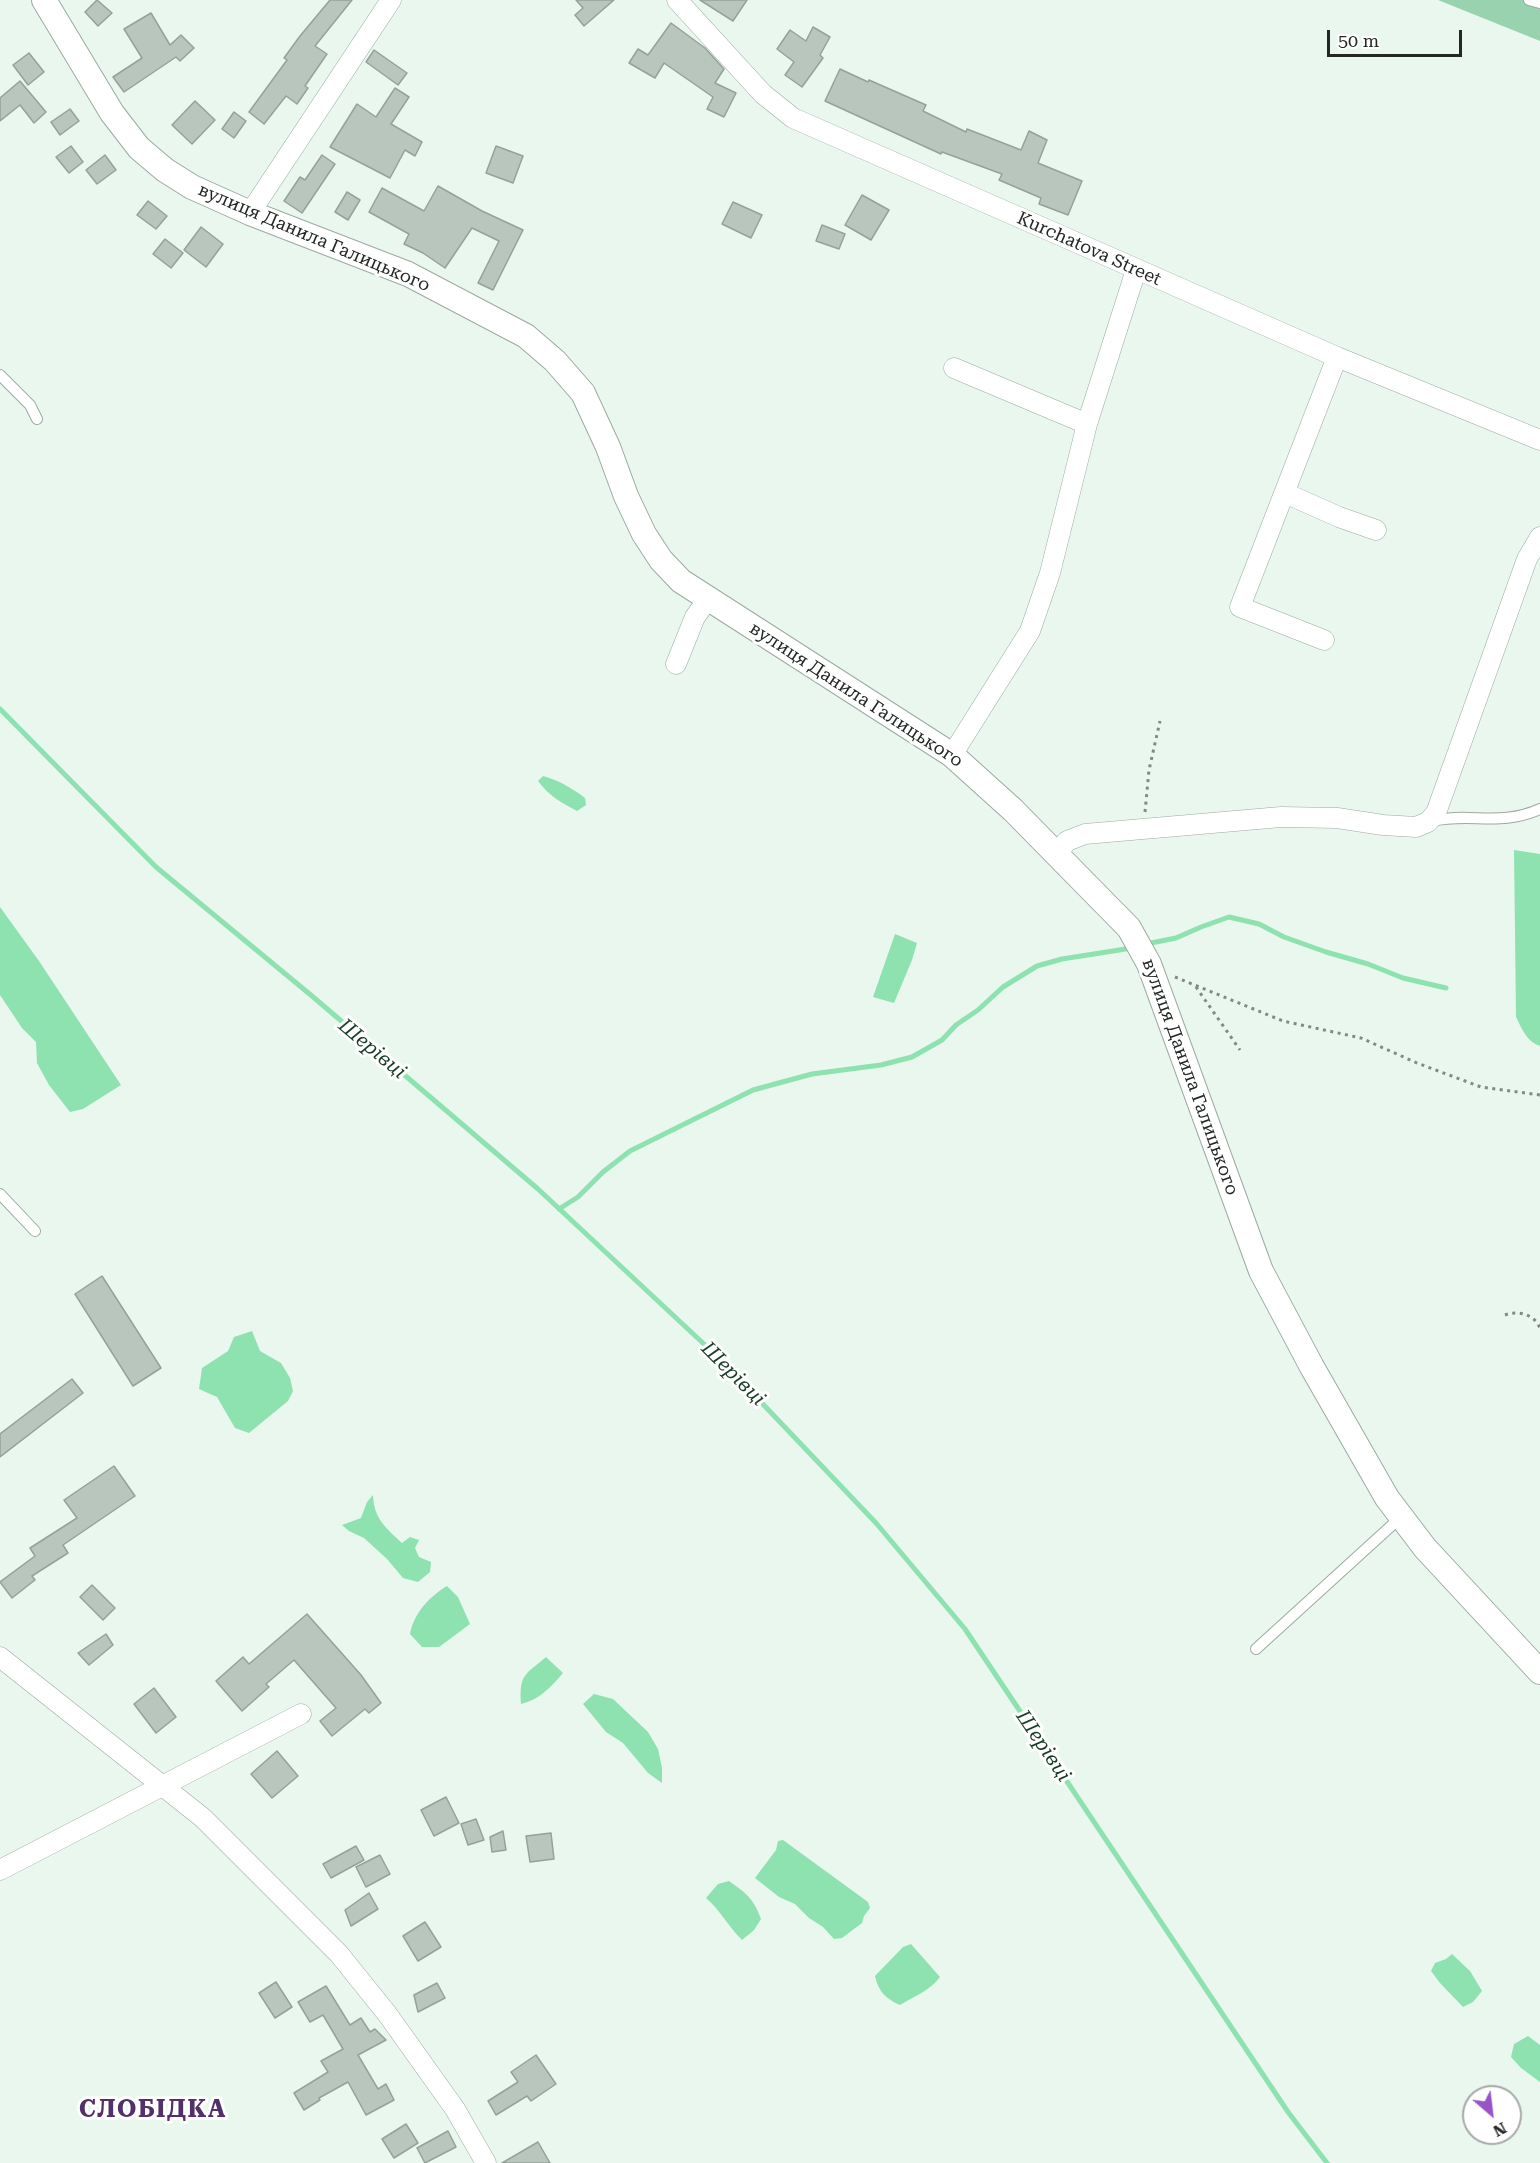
<!DOCTYPE html>
<html>
<head>
<meta charset="utf-8">
<style>
  body { margin:0 }
  #map { position:relative; width:1540px; height:2163px; overflow:hidden; background:#e9f7ee; font-family:"Roboto Serif",serif }
  canvas { display:block }
  .north { position:absolute; left:1462px; top:2085px; width:60px; height:60px; box-sizing:border-box; background:#fff; border:2px solid #a7a9a8; border-radius:50%; rotate:152deg; font-size:16px; font-weight:700; line-height:24px; text-align:center; color:#232825 }
  .north::after { content:''; display:block; margin:auto; width:21px; height:27px; background:#9854c8; clip-path:polygon(50% 0,100% 100%,50% 72%,0 100%) }
  .scale { position:absolute; left:1327px; top:30px; width:135px; height:27px; box-sizing:border-box; border:3px solid #232825; border-top:0; padding-left:8px; font-size:18px; line-height:21px; white-space:nowrap; color:#232825; -webkit-text-stroke:4px #fff; paint-order:stroke }
</style>
</head>
<body>
<div id="map">
<canvas width="1540" height="2163"></canvas>
<div class="north">N</div>
<div class="scale">50 m</div>
</div>
<script>
const context = document.querySelector('canvas').getContext('2d');
context.lineJoin = 'round';
function paint(path, color) { context.fillStyle = color; context.fill(path, 'evenodd'); }
function stroke(path, color, width, dash) { context.strokeStyle = color; context.lineWidth = width; context.lineCap = dash ? 'butt' : 'round'; context.setLineDash(dash || []); context.stroke(path); }
function write(font, color, halo, rows, align = 'center') {
  context.font = font + ' "Roboto Serif",serif'; context.lineWidth = 6; context.setLineDash([]); context.textBaseline = 'middle'; context.strokeStyle = halo; context.fillStyle = color; for (const [text, x, y, turn = 0] of rows) {
    context.save(); context.translate(x, y); context.rotate((+turn || 0) * Math.PI / 180); context.textAlign = isNaN(turn) ? turn : align; if (halo) context.strokeText(text, 0, 0); context.fillText(text, 0, 0); context.restore();
  }
}
const green = new Path2D(`
  M1438,0H1540V41Z`);
const water = new Path2D(`
  M543,776C558,780 572,788 585,798L586,805L577,811C562,803 549,796 538,781Z
  M1514,850L1540,854V1046C1527,1042 1522,1029 1516,1017Z
  M0,907L39,961L121,1085L83,1109L70,1112L49,1085L37,1063L36,1042L22,1028L0,995Z
  M895,934L917,943L912,960L894,1003L873,997Z
  M252,1331L260,1351L281,1363L290,1378L293,1391L288,1401L249,1433L235,1428L217,1397L199,1389L202,1368L228,1351L234,1337Z
  M373,1495C374,1519 385,1527 402,1543L410,1537L419,1540L415,1548L419,1557L431,1562L430,1572L418,1582L403,1578L387,1559L364,1538L349,1531L342,1525L361,1518L367,1502Z
  M447,1586L458,1597L470,1624L439,1647H422L410,1634C414,1613 429,1597 447,1586Z
  M546,1657L563,1673C551,1687 539,1700 521,1704C519,1674 525,1675 546,1657Z
  M594,1694L613,1699L648,1732L658,1749L662,1768V1783L648,1773L623,1743L606,1732L583,1704Z
  M783,1840L868,1902L870,1908L864,1916L862,1923L842,1938L834,1939L823,1927L809,1918L795,1904L779,1897L755,1878L776,1850L778,1841Z
  M729,1881C746,1893 754,1899 761,1919L754,1930L742,1940C729,1927 720,1910 706,1898L718,1884Z
  M911,1944L940,1977C931,1990 913,1997 900,2005C886,1999 878,1991 875,1976L903,1947Z
  M1452,1954L1470,1971L1482,1991L1473,2002L1463,2007L1440,1983L1431,1971L1435,1963L1446,1959Z
  M1528,2036L1540,2045V2082L1521,2068L1511,2057L1514,2044Z`);
const stream = new Path2D(`
  M0,709L156,867L312,996L538,1189L720,1359L876,1523L965,1629L1288,2112L1327,2163
  M1146,944L1176,938L1201,927L1229,917L1259,924L1284,937L1326,952L1368,964L1403,978L1446,988
  M559,1209L578,1197L603,1172L630,1151L753,1090L812,1074L881,1065L912,1057L942,1040L956,1025L978,1010L1003,987L1037,966L1062,959L1132,948`);
const building = new Path2D(`
  M97,0L112,13L98,26L85,12Z
  M330,0H352L315,46L327,54L305,86L308,88L297,104L286,96L264,124L249,112L287,60L284,58L300,36Z
  M576,0H614L584,26L575,15L583,8Z
  M700,0H747L733,21Z
  M151,13L170,45L181,35L194,48L180,61L176,57L124,92L113,77L142,58L124,29Z
  M671,23L705,48L724,69L715,83L736,93L724,117L707,109L713,97L664,63L655,78L629,63L638,49L648,55Z
  M813,27L830,37L820,55L823,58L802,87L785,75L794,62L777,49L790,30L806,41Z
  M374,50L407,73L398,85L366,62Z
  M29,53L44,72L28,85L13,65Z
  M840,69L868,82L869,80L926,105L923,111L966,132L967,129L1021,150L1029,131L1047,140L1038,163L1082,181L1068,215L1039,204L1041,198L999,180L1002,174L942,152L941,154L825,101Z
  M20,81L46,112L34,123L20,105L0,121V98Z
  M395,88L409,97L391,124L422,142L415,156L405,150L390,178L330,147L357,104L376,117Z
  M195,101L215,120L192,144L172,125Z
  M70,109L79,121L60,135L51,122Z
  M234,112L246,121L234,138L222,129Z
  M71,146L83,162L69,173L56,157Z
  M496,146L523,156L513,183L486,173Z
  M105,155L116,170L97,184L86,170Z
  M322,155L335,164L302,213L284,201L300,177L305,180Z
  M438,186L482,211L523,230L493,290L478,283L499,241L472,228L445,268L423,253L404,244L409,234L369,212L382,188L424,211Z
  M347,192L360,200L348,220L335,212Z
  M862,195L889,210L871,240L845,225Z
  M148,201L167,216L156,229L137,215Z
  M733,202L762,215L751,238L722,224Z
  M822,225L845,234L839,249L816,241Z
  M201,227L223,244L206,267L184,250Z
  M165,239L183,253L171,268L153,254Z
  M102,1276L161,1368L133,1386L75,1294Z
  M72,1379L83,1393L0,1457V1434Z
  M114,1466L135,1496L63,1545L68,1553L32,1576L35,1580L12,1598L0,1582L35,1556L30,1548L77,1518L64,1500Z
  M92,1585L115,1608L103,1620L80,1597Z
  M307,1614L361,1675L381,1703L369,1713L365,1709L332,1736L320,1721L336,1708L294,1660L266,1684L269,1687L242,1711L216,1681L243,1657L249,1664Z
  M106,1634L113,1645L89,1665L78,1653Z
  M154,1688L176,1717L156,1733L134,1704Z
  M277,1751L298,1776L272,1798L251,1774Z
  M446,1797L459,1823L434,1836L421,1810Z
  M476,1819L484,1840L468,1845L461,1824Z
  M503,1831L506,1850L492,1852L490,1837Z
  M551,1833L554,1859L530,1862L526,1836Z
  M356,1846L364,1860L331,1878L323,1864Z
  M380,1855L390,1874L366,1887L356,1867Z
  M369,1893L378,1909L351,1926L345,1910Z
  M425,1922L441,1947L418,1961L403,1936Z
  M276,1982L292,2007L275,2018L259,1993Z
  M437,1983L445,1998L418,2012L414,1995Z
  M326,1986L350,2025L361,2018L370,2032L375,2029L386,2040L358,2055L378,2089L386,2084L394,2100L366,2115L348,2082L319,2098L320,2100L304,2110L294,2093L328,2072L321,2061L343,2049L323,2015L310,2022L298,2002Z
  M536,2055L556,2084L531,2101L527,2096L496,2115L488,2101L518,2082L511,2072Z
  M406,2124L418,2143L394,2158L382,2139Z
  M448,2131L456,2147L425,2163L417,2148Z
  M538,2142L550,2163H502Z`);
const path = new Path2D(`
  M1145,812L1149,770L1160,721
  M1175,977L1283,1021L1361,1038L1417,1063L1481,1087L1540,1095
  M1196,987L1240,1050
  M1505,1315C1518,1310 1534,1314 1540,1328`);
const service = new Path2D(`
  M1529,0L1540,3
  M0,375L30,405L37,419
  M1432,821C1470,812 1500,827 1540,809
  M0,1194L35,1231
  M1256,1649L1401,1517`);
const minor = new Path2D(`
  M677,0L763,94L793,118L1337,357L1540,440
  M250,213L391,0
  M954,368L1087,424
  M1285,493L1339,517L1376,530
  M1324,640L1240,607L1337,357
  M676,664L695,617L708,599
  M952,755L1030,631L1050,573L1087,424L1136,270
  M1057,853L1067,841L1085,834L1281,817L1337,818L1383,825L1416,827L1428,822L1436,813L1527,559L1540,537
  M0,1657L203,1818L339,1954L388,2015L455,2109L486,2163
  M0,1870L301,1714`);
const tertiary = new Path2D(`
  M44,0L112,113L139,148L165,170L192,187L250,213L408,274L526,336L555,361L583,393L608,447L626,496L644,534L661,560L681,581L952,755L1013,810L1129,928L1149,964L1261,1271L1312,1367L1387,1498L1425,1548L1540,1672`);
const streetNames = [
  ["вулиця Данила Галицького",314,238,23],
  ["Kurchatova Street",1089,249,24],
  ["вулиця Данила Галицького",856,695,33],
  ["вулиця Данила Галицького",1190,1077,70]
];
const waterNames = [
  ["Шерівці",372,1049,40],
  ["Шерівці",733,1374,45],
  ["Шерівці",1043,1746,56]
];
const districtNames = [
  ["СЛОБІДКА",153,2110]
];
paint(green, '#99d2af');
paint(water, '#8de2b0');
stroke(stream, '#8de2b0', 5);
paint(building, '#b8c6bd');
stroke(building, '#95a29a', 1.5);
stroke(service, '#9daaa2', 12);
stroke(minor, '#9daaa2', 21);
stroke(tertiary, '#9daaa2', 26);
stroke(path, '#818a84', 3, [3, 4.5]);
stroke(service, '#fff', 10);
stroke(minor, '#fff', 20);
stroke(tertiary, '#fff', 24);
write('18px', '#232825', '#fff', streetNames);
write('italic 20px', '#173c28', '#fff', waterNames);
context.letterSpacing = '1.5px';
write('bold 24px', '#52316a', '#fff', districtNames);
context.letterSpacing = '0px';
</script>
</body>
</html>
